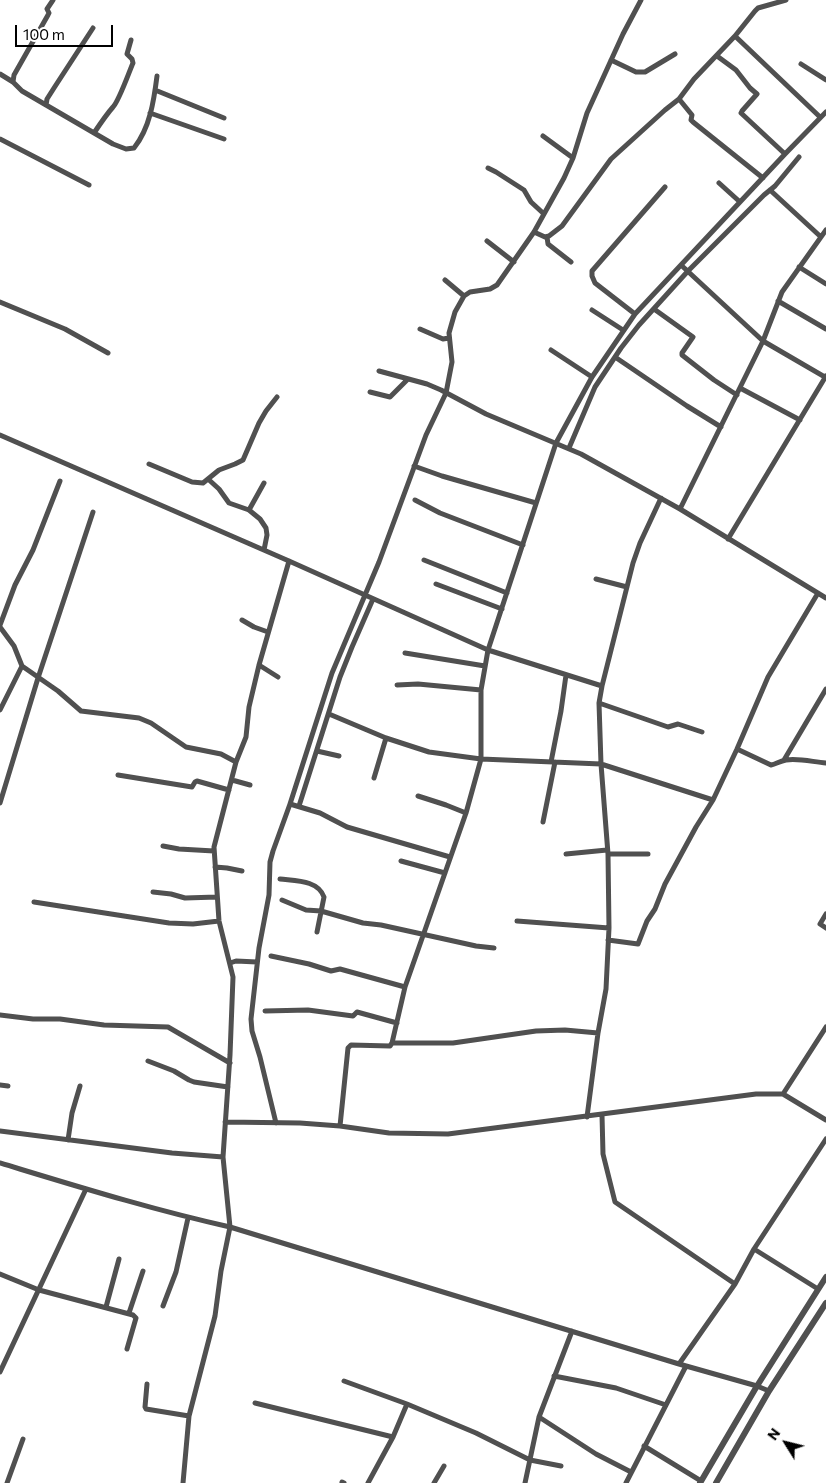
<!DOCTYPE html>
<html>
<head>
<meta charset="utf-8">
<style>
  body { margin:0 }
  #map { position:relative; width:826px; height:1483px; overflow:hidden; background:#fff; font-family:Commissioner,sans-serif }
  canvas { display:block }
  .north { position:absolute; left:761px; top:1418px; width:50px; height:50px; -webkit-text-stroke:4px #fff; paint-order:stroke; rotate:306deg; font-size:14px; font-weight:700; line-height:20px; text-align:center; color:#000 }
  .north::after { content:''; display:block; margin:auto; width:18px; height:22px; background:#000; clip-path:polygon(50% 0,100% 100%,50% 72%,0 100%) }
  .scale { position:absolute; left:15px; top:25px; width:98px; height:22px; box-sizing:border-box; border:2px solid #000; border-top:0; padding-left:6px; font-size:15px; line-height:18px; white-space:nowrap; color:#000; -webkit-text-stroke:4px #fff; paint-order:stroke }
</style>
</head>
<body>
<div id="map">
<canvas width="826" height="1483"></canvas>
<div class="north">N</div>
<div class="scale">100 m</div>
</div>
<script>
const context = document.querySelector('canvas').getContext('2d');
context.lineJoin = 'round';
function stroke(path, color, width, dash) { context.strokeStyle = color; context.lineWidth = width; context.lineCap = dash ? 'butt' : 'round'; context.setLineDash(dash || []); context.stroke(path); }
const minor = new Path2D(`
  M735,36L820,117
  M717,56L736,70L750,88L757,94L742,111L741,113L785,154
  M611,60L636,72H645L675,54
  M801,64L826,80
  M0,74L13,82L22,91L113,144L126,149L134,148C150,128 154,100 157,76
  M13,82L14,75L48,15L49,13L47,9L53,0
  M155,90L224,118
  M679,99L692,115L691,120L693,122L763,178
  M46,105L47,99L54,88L93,28
  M150,113L224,139
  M94,133C100,124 106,115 113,107C119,101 129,72 133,63L132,59L127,54L131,40
  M543,136L573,158
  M0,139L89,185
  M488,168L496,172L524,190L531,202L544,214
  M719,183L740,202
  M770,190L821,237
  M534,232L545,237L549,236L562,226L611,159L665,110L679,99L694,79L735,36L755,11L758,8L786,0
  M547,237L548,244L571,262
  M487,241L514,262
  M681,265L763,341L825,377
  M799,267L826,284
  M445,280L464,296
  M778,301L826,329
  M0,302L65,329L108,353
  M654,309L693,337L682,353V355L714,380L737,395
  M592,310L623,330
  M635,314L595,283L592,276V271L665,187
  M420,329L443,339L449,338
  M551,350L592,377
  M615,357L687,406L721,427
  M379,371L427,384L441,390L486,414L581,454L680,509L826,598
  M740,388L800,420
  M370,392L390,397L408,379
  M0,435L289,561L488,650L602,686
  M569,448L595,387L621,348L639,325L688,271L764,195L775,186L799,157
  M149,464L192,482L203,483L219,470L235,464L243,460L259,423L266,411L277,397
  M414,466L442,476L536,503
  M208,479L219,489L229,503L249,510L260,519L266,528L267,535L264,550
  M415,500L440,513L523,545
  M680,509L763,341L782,292L826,230
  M249,510L264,483
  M728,539L826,376
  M424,560L507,593
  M596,579L627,587
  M436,584L502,609
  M242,620L254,627L268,632
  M0,625L15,585L33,550L60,481
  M0,627L14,646L22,666L58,691L81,711L139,718L151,723L186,747L221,754L236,762
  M405,653L485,666
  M259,665L278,677
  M397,685L418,684L481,690
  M599,703L668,727L678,724L702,732
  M0,710L22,666
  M329,714L386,738L429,752L481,759L601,764L713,800
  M737,749L771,765C776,764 780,761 786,760C799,758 813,762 826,763
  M317,751L339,756
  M784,760L826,689
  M551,762L561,711L566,675
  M118,775L192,787L195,782L197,781L229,790
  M374,778L386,738
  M232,780L250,785
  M418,796L446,805L466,813
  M0,803L38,678L93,512
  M290,804L320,813L347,827L450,857
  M299,806L340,677L352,647L373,599
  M543,822L555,762
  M163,846L179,849L214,851
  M566,854L607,850
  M608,854H648
  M401,861L445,873
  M215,867L227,868L242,871
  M280,879C296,881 318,880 324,897L317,932
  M153,892L171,894L185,898L217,897
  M282,900L306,910L321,911L363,923L381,925L476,946L494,948
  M34,902L169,923L193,924L219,921
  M826,914L820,924L826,928
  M517,921L609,928
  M608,940L638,944L647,921L655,909L665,884L696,827L713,800L737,749L768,677L818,593
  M271,956L309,964L331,971L340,969L405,987
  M230,963L236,961L257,962
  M265,1011L308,1010L353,1016L357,1012L397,1023
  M0,1015L33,1019H60L104,1025L168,1027L230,1063
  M392,1043H453L536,1031L565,1030L598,1033
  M148,1061L174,1071L189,1080L194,1082L228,1087
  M0,1085L8,1086
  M783,1094L826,1027
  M602,1115L603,1154L615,1202L735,1284
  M587,1117L598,1033L606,989L609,928L608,854L601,764L599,703L602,686L633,563L640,543L661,498
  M225,1122L300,1123L340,1126L389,1133L448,1134L756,1094H783L826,1120
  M276,1123L260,1057L252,1031L251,1019L259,948L269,895L270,862L273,851L290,804L332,673L379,562L426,435L446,393L452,362L449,333L455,312L464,296L470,292L490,289L497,285L534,232L564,178L573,158L587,113L623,34L641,0
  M340,1126L348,1048L351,1045L390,1046L392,1043L405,987L466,813L481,759V690L488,650L556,443L592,377L635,314L785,154L826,112
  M0,1131L172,1153L223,1157
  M68,1140L72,1113L80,1086
  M0,1163C76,1186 153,1210 230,1227L679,1364L757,1386L769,1391
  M754,1249L818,1289
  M0,1274L39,1290L133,1315L136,1318L127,1349
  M163,1306L176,1272L188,1218
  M106,1307L119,1259
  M129,1313L143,1271
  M679,1364L735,1284L754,1249L826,1139
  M0,1372L86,1189
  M554,1376L616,1388L666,1405
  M344,1381L407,1404
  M147,1384L145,1407L146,1409L189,1416
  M255,1403L393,1437
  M539,1417L596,1454L631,1472
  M644,1446L701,1481
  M342,1482L344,1483
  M7,1483L23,1439
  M183,1483L189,1416L215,1316L221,1271L230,1227L223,1157L230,1055L233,977L219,921L214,847L236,762L246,737L249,707L259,665L289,561
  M368,1483L393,1437L407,1404L476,1433L530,1460L561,1466
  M434,1483L444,1466
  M525,1483L539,1417L572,1331
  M626,1483L686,1366`);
const tertiary = new Path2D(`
  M700,1483L757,1386L826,1277
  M716,1483L769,1391L826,1303`);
stroke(minor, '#505050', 5);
stroke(tertiary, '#505050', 6);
</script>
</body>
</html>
